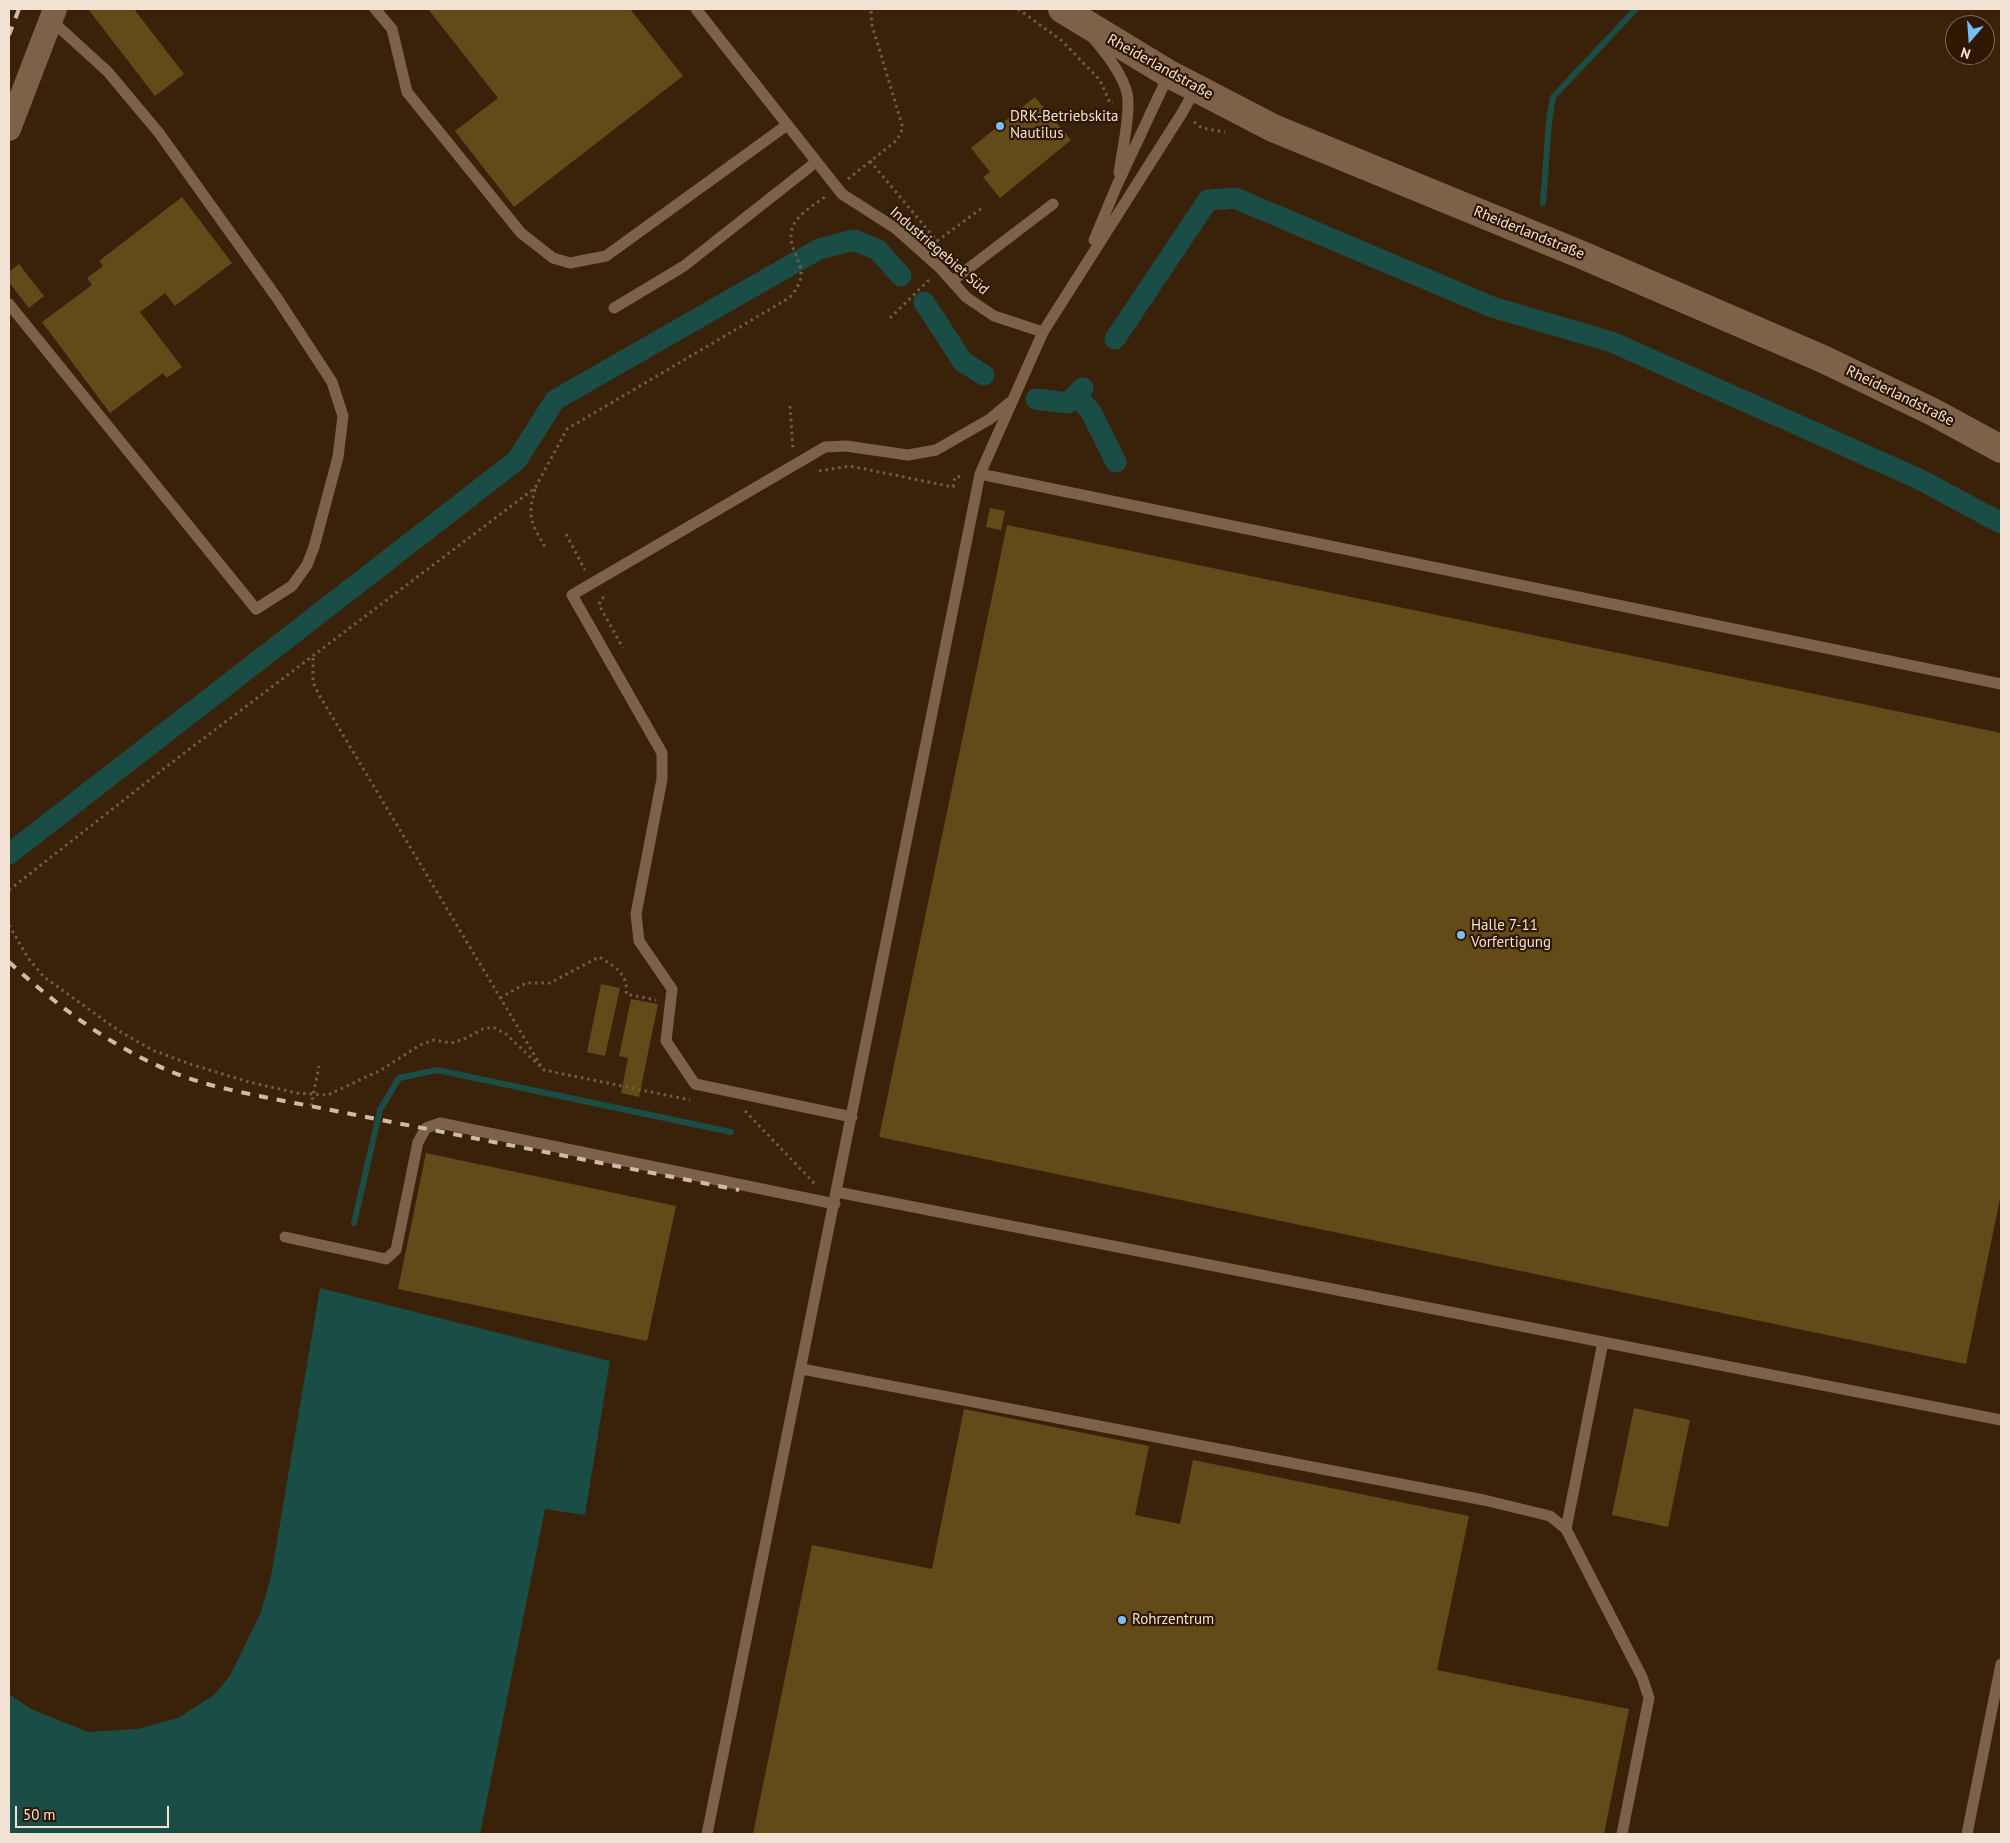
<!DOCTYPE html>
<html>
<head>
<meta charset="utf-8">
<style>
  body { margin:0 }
  #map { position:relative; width:2010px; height:1843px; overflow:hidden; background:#3a220a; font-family:"PT Sans",sans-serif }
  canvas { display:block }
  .frame { position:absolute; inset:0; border:10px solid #f2e2d4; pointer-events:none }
  .north { position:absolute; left:1945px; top:15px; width:50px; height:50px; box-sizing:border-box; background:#2f1802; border:1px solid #7d6956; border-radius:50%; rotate:198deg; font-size:14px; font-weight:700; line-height:20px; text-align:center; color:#f2e2d4 }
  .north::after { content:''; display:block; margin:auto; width:18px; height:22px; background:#77bff7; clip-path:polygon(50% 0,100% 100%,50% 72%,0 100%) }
  .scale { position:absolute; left:15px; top:1806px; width:154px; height:22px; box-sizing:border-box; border:2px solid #f2e2d4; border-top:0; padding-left:6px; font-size:15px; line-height:18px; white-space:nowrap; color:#f2e2d4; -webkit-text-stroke:4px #2f1802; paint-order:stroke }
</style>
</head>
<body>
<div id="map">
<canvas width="2010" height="1843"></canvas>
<div class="frame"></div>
<div class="north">N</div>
<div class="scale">50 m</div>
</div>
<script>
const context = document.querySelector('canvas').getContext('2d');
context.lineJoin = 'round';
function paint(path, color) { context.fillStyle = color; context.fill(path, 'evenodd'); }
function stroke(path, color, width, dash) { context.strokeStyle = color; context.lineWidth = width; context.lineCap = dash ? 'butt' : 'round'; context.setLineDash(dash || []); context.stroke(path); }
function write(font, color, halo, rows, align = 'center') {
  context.font = font + ' "PT Sans",sans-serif'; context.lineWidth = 4.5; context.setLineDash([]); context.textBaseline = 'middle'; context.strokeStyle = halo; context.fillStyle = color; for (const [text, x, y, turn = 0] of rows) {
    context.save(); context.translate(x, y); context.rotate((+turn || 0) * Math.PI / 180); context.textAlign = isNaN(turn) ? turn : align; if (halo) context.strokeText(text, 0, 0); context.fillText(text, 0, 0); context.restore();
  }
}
const water = new Path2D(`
  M320,1288L610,1361L585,1515L545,1509L480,1834H9V1694L31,1709L88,1732L137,1729L178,1718L214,1695L230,1676L261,1612L271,1576Z`);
const stream = new Path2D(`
  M1543,203L1549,122L1553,97L1636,9
  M354,1223L380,1110L399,1078L437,1070L731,1132`);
const canal = new Path2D(`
  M924,302L963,362L984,375
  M1115,339L1208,200L1235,198L1492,307L1612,342L1919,479L2001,523
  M1076,395L1091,412L1116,462
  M1036,399L1068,403L1083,388
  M9,854L517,460L555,400L819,249L854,240L878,250L901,276`);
const building = new Path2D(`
  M88,9H134L184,74L155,96Z
  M428,9H630L683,76L514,207L455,131L498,98Z
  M1035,97L1071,140L1000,198L983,177L990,172L971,148Z
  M182,197L232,263L175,306L165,293L140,312L182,367L167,378L163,373L110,413L42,322L92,285L87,278L103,266L99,261Z
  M19,264L44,296L29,308L9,282V272Z
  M990,508L1005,511L1001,530L986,527Z
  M1007,525L2001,733V1194L1966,1364L879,1137Z
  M601,984L620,988L605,1056L587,1052Z
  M631,999L658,1004L639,1097L621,1093L628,1058L619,1056Z
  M426,1153L676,1206L647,1341L398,1289Z
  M1634,1408L1690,1420L1668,1527L1612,1515Z
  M964,1409L1149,1446L1135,1515L1180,1524L1193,1460L1469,1516L1437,1670L1629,1709L1604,1834H753L812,1545L932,1569Z`);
const path = new Path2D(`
  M1018,9L1061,40L1100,80L1110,103L1113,102
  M1194,122L1202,128L1225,132
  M870,161L937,241L934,244
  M848,179L897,140L903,128L872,25L871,9
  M937,241L982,208
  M890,318L928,281L926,278
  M790,406L793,449
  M819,471L850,466L953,487L955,477L964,476
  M535,489C527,518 531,522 545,547
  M566,534L585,570
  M604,597L601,599L599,605L623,648
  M313,658V682L318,693L541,1066
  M9,890L175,760L535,488L567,429L789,298C818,267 785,256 792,229C796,214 815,205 826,196
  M9,925L28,958L44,977L119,1031L152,1050L193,1065L249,1082L297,1093L328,1095L381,1070L420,1045L434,1040L451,1043L464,1039L483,1029L493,1027L506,1034L544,1070L690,1100
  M500,998L526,983H550L599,957C614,966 629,974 626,994L656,1000
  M311,1106L319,1066
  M745,1111L815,1184`);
const service = new Path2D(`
  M375,9L392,29L407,92L521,233L553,258L570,263L606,256L787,125
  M696,9L842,194L895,228L941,269L966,297L994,316L1043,332
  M1093,38C1105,52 1128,81 1128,101C1129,122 1122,151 1119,173
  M1094,240L1117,185L1169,74
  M952,281L1053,204
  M9,304L256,609L292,586L307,565L314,547L338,457L343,416L332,382L277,298L159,133L108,72L51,20
  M614,308L684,266L816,162
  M980,474L2001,684
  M852,1117L695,1084L666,1041L672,989L639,941L636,914L662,779V753L572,595L825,447L846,446L908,455L936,450L990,419L1009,403
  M837,1192L2001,1420
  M285,1237L386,1259L396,1250L418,1142L426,1128L440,1123L835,1204
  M802,1369L1484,1500L1550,1516L1566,1529L1642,1677L1649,1698L1622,1834
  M1566,1529L1603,1342
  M707,1834L980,474L1043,332L1182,113L1196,88
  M1967,1834L2001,1664`);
const minor = new Path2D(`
  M9,129L55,9`);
const secondary = new Path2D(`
  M1062,9L1169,74L1273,128L1582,255L1823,359L1933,412L2001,449`);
const rail = new Path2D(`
  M9,35L19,9
  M9,962C62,1010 120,1054 188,1078C211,1086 235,1091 259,1096L739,1190`);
const markers = [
  [1000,126,5,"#77bff7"],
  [1461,935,5,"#77bff7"],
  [1122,1620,5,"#77bff7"]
];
const streetNames = [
  ["Rheiderlandstraße",1160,67,29],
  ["Rheiderlandstraße",1529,233,22],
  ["Industriegebiet Süd",939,251,41],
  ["Rheiderlandstraße",1900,396,26]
];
const poiNames = [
  ["DRK-Betriebskita",1010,117],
  ["Nautilus",1010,134],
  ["Halle 7-11",1471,926],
  ["Vorfertigung",1471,943],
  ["Rohrzentrum",1132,1620]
];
paint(water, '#1a4d46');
stroke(stream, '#1a4d46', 6);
stroke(canal, '#1a4d46', 21);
paint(building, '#624b18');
stroke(path, '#715c47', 3, [2.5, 4]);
stroke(service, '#7d6148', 11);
stroke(minor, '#7d6148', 24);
stroke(secondary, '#7d6148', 28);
stroke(rail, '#ccbbab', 4, [9, 9]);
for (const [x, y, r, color] of markers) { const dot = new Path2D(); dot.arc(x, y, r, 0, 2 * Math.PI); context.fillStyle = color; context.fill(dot); stroke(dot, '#2f1802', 2); }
write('15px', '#f2e2d4', '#2f1802', streetNames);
write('15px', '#f2e2d4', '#2f1802', poiNames, 'left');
</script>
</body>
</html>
